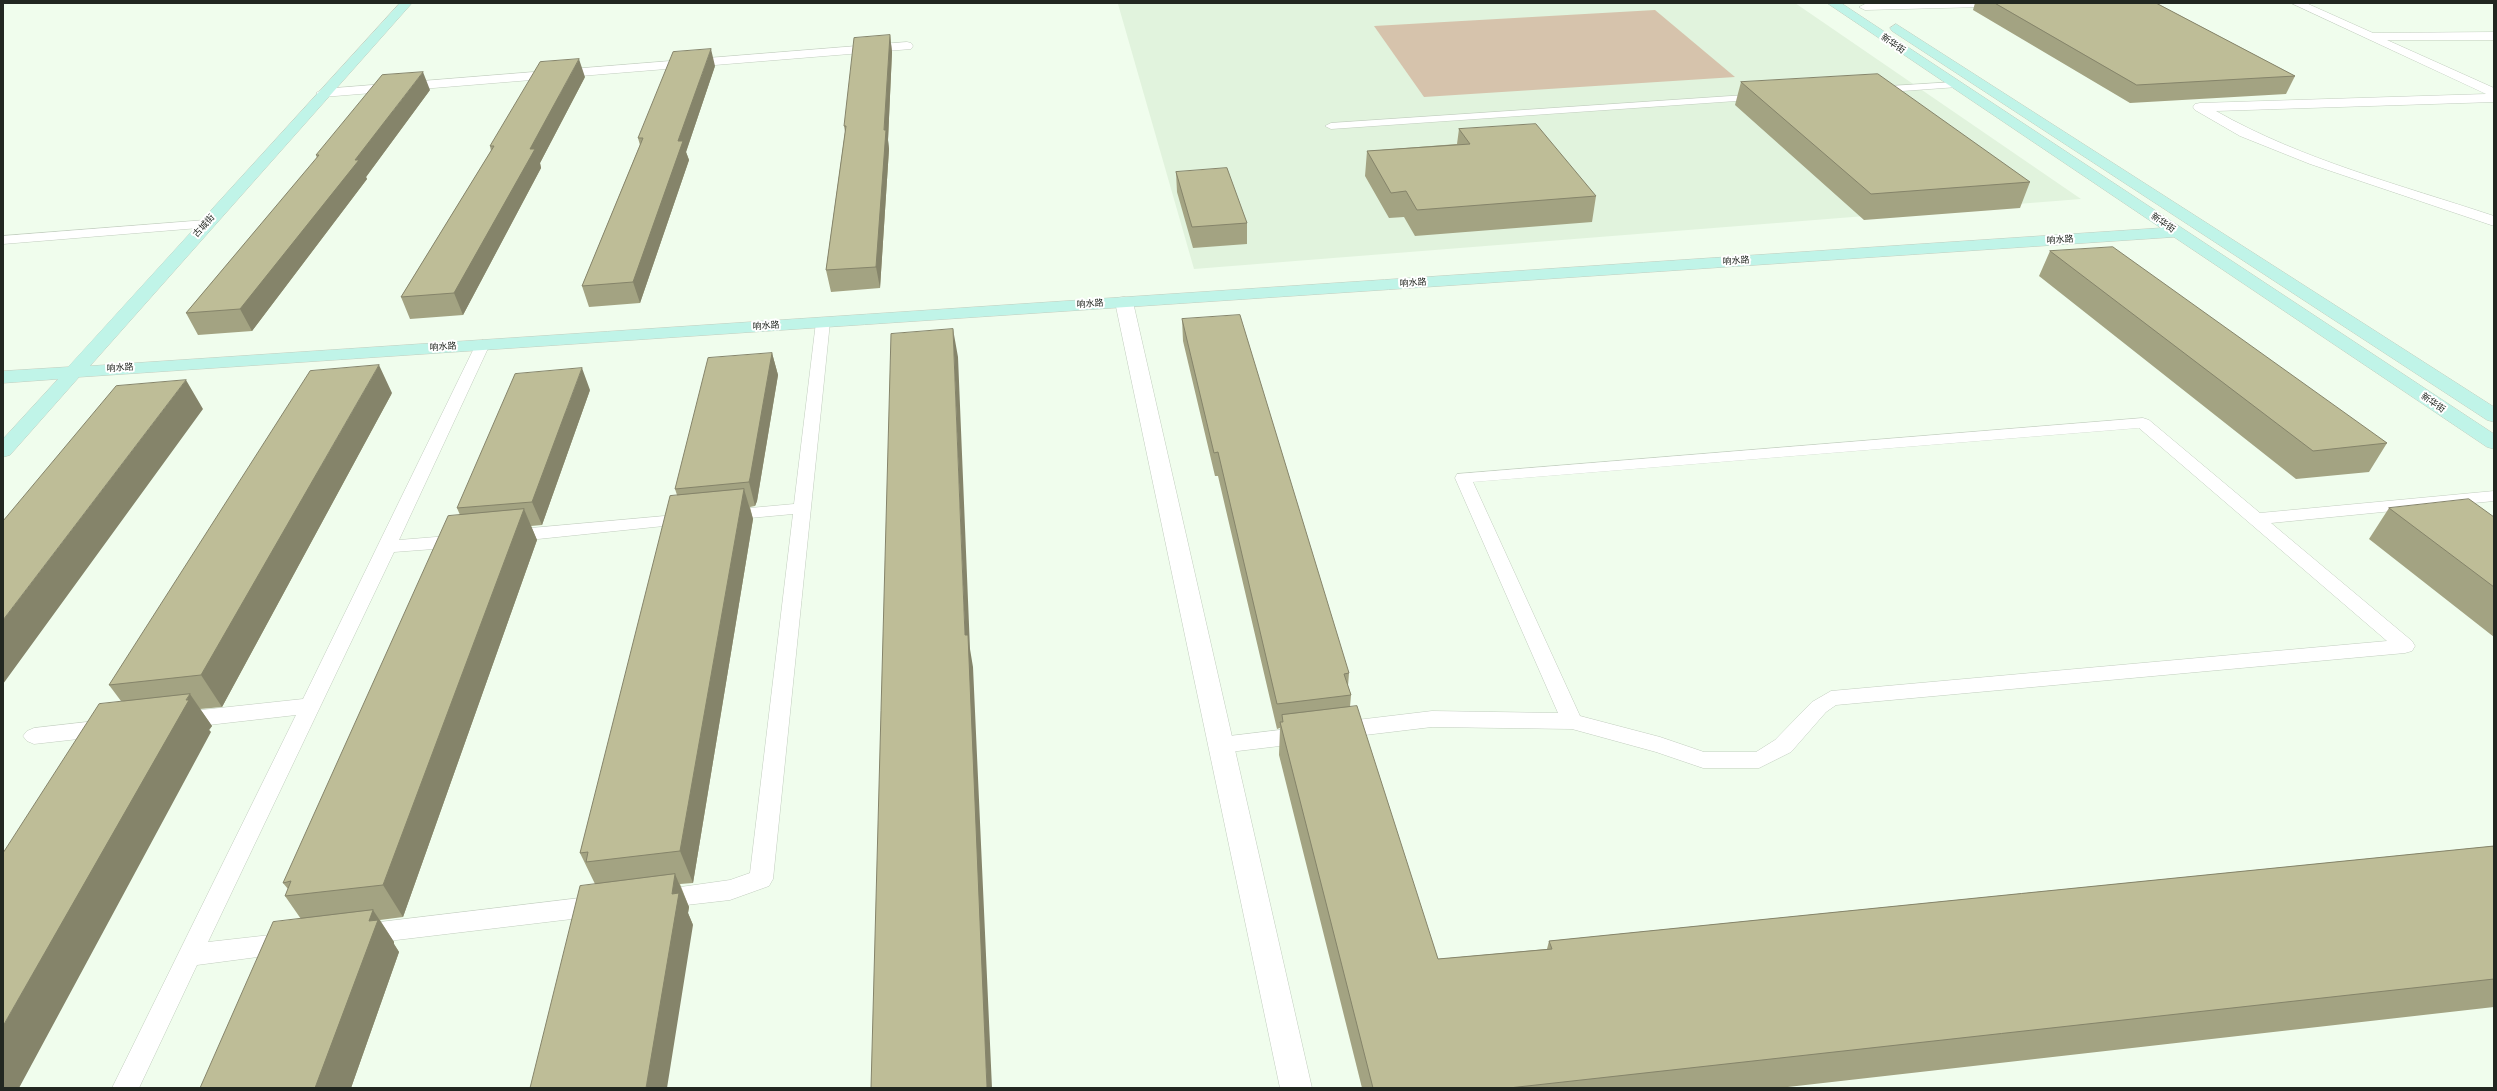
<!DOCTYPE html>
<html>
<head>
<meta charset="utf-8">
<style>
  body { margin:0 }
  #map { position:relative; width:2497px; height:1091px; overflow:hidden; background:#f0fded; font-family:"Noto Sans",sans-serif }
  canvas { display:block }
  .frame { position:absolute; inset:0; border:4px solid #222721; pointer-events:none }
</style>
</head>
<body>
<div id="map">
<canvas width="2497" height="1091"></canvas>
<div class="frame"></div>
</div>
<script>
const context = document.querySelector('canvas').getContext('2d');
context.lineJoin = 'round';
function paint(path, color) { context.fillStyle = color; context.fill(path, 'evenodd'); }
function stroke(path, color, width, dash) { context.strokeStyle = color; context.lineWidth = width; context.lineCap = dash ? 'butt' : 'round'; context.setLineDash(dash || []); context.stroke(path); }
function write(font, color, halo, rows, align = 'center') {
  context.font = font + ' "Noto Sans","Noto Sans SC",sans-serif'; context.lineWidth = 4; context.setLineDash([]); context.textBaseline = 'middle'; context.strokeStyle = halo; context.fillStyle = color; for (const [text, x, y, turn = 0] of rows) {
    context.save(); context.translate(x, y); context.rotate((+turn || 0) * Math.PI / 180); context.textAlign = isNaN(turn) ? turn : align; if (halo) context.strokeText(text, 0, 0); context.fillText(text, 0, 0); context.restore();
  }
}
const built = new Path2D(`
  M1143,3H1795L2081,199L1194,269L1118,4Z`);
const green = new Path2D(`
  M1655,10L1735,77L1424,97L1374,26Z`);
const lane = new Path2D(`
  M1954,82L1959,85L1958,87L1874,93L1869,90L1874,87Z
  M1761,94L1765,95V99L1331,129L1325,126L1331,123Z
  M206,220L211,221L212,224L211,227L3,244V236Z
  M823,318L830,322L773,879L769,886L730,900L660,908L652,905L648,898L652,891L730,880L750,873L793,514L728,520L722,519L719,515L722,511L728,510L794,504L816,322Z
  M483,340L490,344L399,540L460,535L466,537L469,541L466,545L460,547L394,552L208,942L288,933L297,936L300,943L297,950L288,953L197,965L139,1088H112L296,715L182,728L175,725L172,720L175,715L182,712L303,699L476,344Z
  M2143,418L2149,420L2260,513L2494,491V501L2271,523L2412,641L2415,646L2412,651L2405,653L1836,705L1826,712L1791,752L1759,768H1703L1656,752L1572,729L1432,727L1340,738L1333,735L1330,730L1333,725L1340,722L1432,711L1558,713L1455,478L1457,474ZM2139,428L2387,641L1831,691L1812,702L1775,740L1756,752H1704L1660,737L1580,716L1473,482Z
  M687,514L693,515L696,519L693,523L509,542L503,540L500,536L503,532L509,530Z
  M105,720L112,723L115,728L112,733L105,736L34,744L27,741L23,736L27,731L34,728Z
  M1305,727L1312,730L1316,735L1312,740L1305,743L1221,753L1214,751L1210,745L1214,739L1221,737Z
  M597,896L605,899L609,906L605,913L597,916L363,944L354,941L351,934L354,927L363,924Z`);
const street = new Path2D(`
  M1887,3H2026L2020,6L1865,10L1859,7L1865,4Z
  M2291,3H2306L2373,33L2494,32V40H2387L2494,88V102L2216,111C2302,160 2401,185 2494,216V226L2310,164L2240,136L2195,110L2193,107L2195,104L2200,103L2486,94Z
  M907,42L911,43L913,46L911,49L323,97L316,93L323,89Z
  M1124,297L1130,298L1133,302L1312,1088H1280L1115,302L1118,298Z`);
const secondary = new Path2D(`
  M400,3H412L90,366L2161,228L1827,3H1841L2494,434V449L2487,447L2174,237L79,377L10,455L3,457V439L58,379L3,383V371L68,367Z
  M1896,24L2494,407V422L2487,420L1892,31L1890,28Z`);
const wall = new Path2D(`
  M1975,3H2156L2295,76L2286,94L2130,103L1973,10Z
  M890,35L892,52L888,140L889,149L880,288L831,292L826,270L845,132L844,126Z
  M715,66L686,152L689,160L640,303L589,307L582,286L640,145L638,138Z
  M585,77L540,163L541,168L463,315L410,319L401,297L491,151L490,146Z
  M1741,82L2030,182L2020,208L1864,220L1735,105Z
  M430,90L366,177L367,179L252,331L198,335L186,313L317,158L316,155Z
  M1459,129L1596,196L1592,222L1415,236L1404,217L1389,218L1365,176L1367,151L1457,144Z
  M1176,172L1247,223V244L1193,248L1177,192Z
  M2050,251L2387,443L2369,472L2296,479L2039,276Z
  M1182,319L1349,673L1348,686L1351,695L1350,707L1438,959L1547,949L1549,941L2494,846V1007L1779,1088H1362L1279,755L1280,728L1277,729L1218,476H1215L1183,341Z
  M772,353L778,375L757,501L755,506L750,507L753,519L693,883L680,884L689,907L688,913L693,925L595,884L580,853L677,495L675,489Z
  M590,390L542,525L531,526L537,540L403,917L380,920L394,942V944L399,952L351,1088H200L301,919L285,896L288,889L283,883L460,515L457,508Z
  M392,393L222,707L200,709L212,726L209,730L211,732L121,701L109,685Z
  M2389,508L2494,517V637L2369,539Z`);
const shadedWall = new Path2D(`
  M890,35L892,52L888,140L889,149L880,288L876,267Z
  M711,49L715,66L686,152L689,160L640,303L633,282L678,141Z
  M579,59L585,77L540,163L541,168L463,315L454,293L530,149Z
  M423,72L430,90L366,177L367,179L252,331L240,309Z
  M953,329L958,357L970,649L973,667L992,1088H987L965,635Z
  M772,353L778,375L757,501L755,506L749,482Z
  M379,365L392,393L222,707L201,675Z
  M582,368L590,390L542,525L532,502Z
  M186,380L203,409L3,684V620Z
  M744,489L753,519L693,883L680,851Z
  M524,509L537,540L403,917L383,885Z
  M190,694L212,726L209,730L211,732L19,1088H3V1026Z
  M675,874L689,907L688,913L693,925L667,1088H646L672,894Z
  M373,910L394,942V944L399,952L351,1088H315L369,921Z`);
const building = new Path2D(`
  M1995,3H2156L2295,76L2137,85Z
  M890,35L884,130H886L876,267L826,270L846,126H844L854,38Z
  M711,49L678,141H683L633,282L582,286L643,138H638L673,52Z
  M579,59L530,149H535L454,293L401,297L494,146H490L540,62Z
  M423,72L355,160H359L240,309L186,313L319,155H316L382,75Z
  M1878,74L2030,182L1871,194L1741,82Z
  M1536,124L1596,196L1417,210L1406,191L1391,193L1367,151L1470,144L1459,129Z
  M1227,168L1247,223L1192,227L1176,172Z
  M2113,247L2387,443L2313,451L2050,251Z
  M1240,315L1349,673L1344,674L1351,695L1277,704L1218,452L1214,453L1182,319Z
  M953,329L965,635H968L987,1088H871L891,334Z
  M772,353L750,478L749,482L675,489L708,358Z
  M379,365L201,675L109,685L310,371Z
  M582,368L532,502L457,508L515,374Z
  M186,380L3,620V521L116,386Z
  M744,489L680,851L586,862L588,852L580,853L670,496Z
  M2469,499L2494,517V587L2389,508Z
  M524,509L383,885L285,896L291,881L283,883L448,516Z
  M190,694L186,700H189L3,1026V853L99,704Z
  M1357,706L1438,959L1552,949L1549,941L2494,846V979L1509,1088H1373L1280,722H1283L1282,715Z
  M675,874L672,894L679,893L646,1088H530L580,886Z
  M373,910L369,921L378,920L315,1088H200L273,922Z`);
const farStreetnames = [
  ["新华街",1893,44,34],
  ["新华街",2163,223,34],
  ["古城街",204,226,-48],
  ["响水路",2060,240,-4],
  ["响水路",1736,261,-4],
  ["响水路",1413,283,-4],
  ["响水路",1090,304,-4],
  ["响水路",766,326,-4],
  ["响水路",443,347,-4],
  ["响水路",120,368,-4],
  ["新华街",2433,403,34]
];
paint(built, '#e1f3dd');
paint(green, '#d6c3ac');
stroke(lane, '#c1cdbe', 1);
stroke(street, '#c1cdbe', 1);
stroke(secondary, '#c1cdbe', 1);
paint(lane, '#fff');
paint(street, '#fff');
paint(secondary, '#c0f4e8');
paint(wall, '#a3a382');
paint(shadedWall, '#85846a');
paint(building, '#bebd97');
stroke(building, '#85846a', 1);
write('9px', '#222721', '#fff', farStreetnames);
</script>
</body>
</html>
